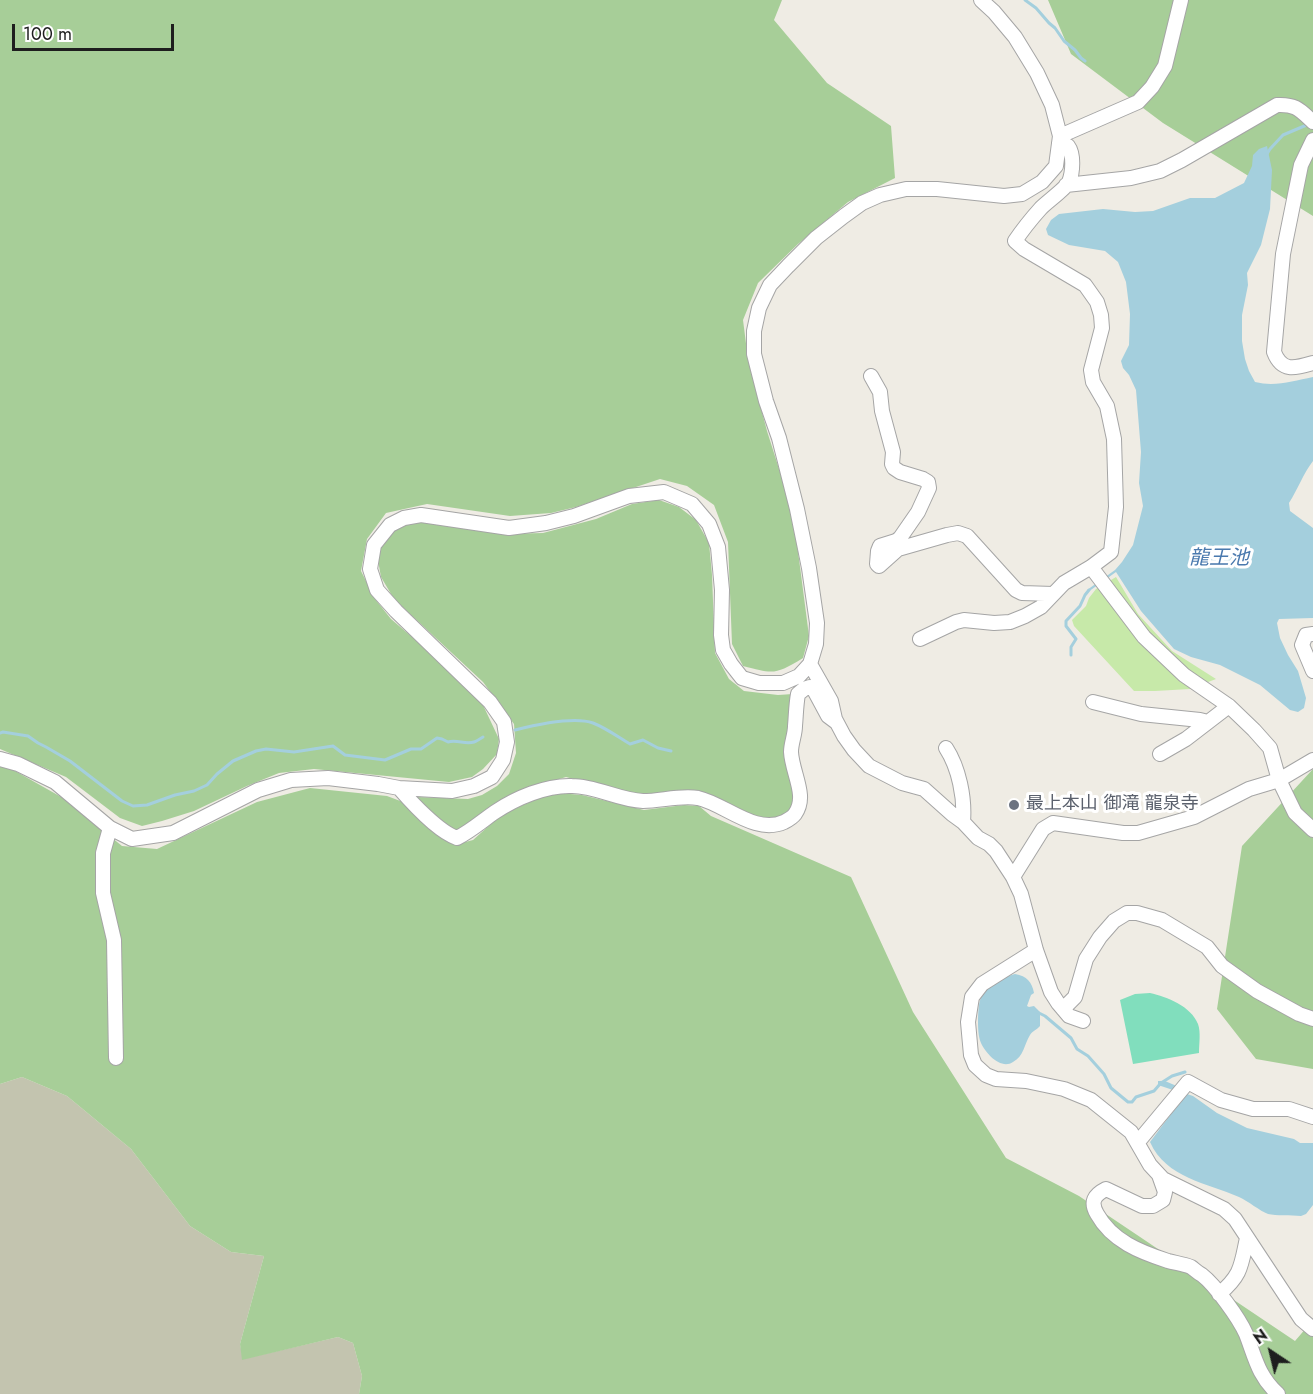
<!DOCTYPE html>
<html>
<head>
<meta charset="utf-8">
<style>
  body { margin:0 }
  #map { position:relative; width:1313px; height:1394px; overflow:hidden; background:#efece4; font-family:Jost,sans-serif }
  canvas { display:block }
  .north { position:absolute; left:1241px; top:1322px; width:60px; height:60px; -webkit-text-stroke:4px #fff; paint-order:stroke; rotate:325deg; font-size:16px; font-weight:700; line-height:24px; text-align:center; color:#1e1e1e }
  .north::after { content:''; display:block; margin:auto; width:21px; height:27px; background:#1e1e1e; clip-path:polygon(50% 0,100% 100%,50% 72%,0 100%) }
  .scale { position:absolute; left:12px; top:24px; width:162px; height:27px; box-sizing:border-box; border:3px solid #1e1e1e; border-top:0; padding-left:8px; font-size:18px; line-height:21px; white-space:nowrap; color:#1e1e1e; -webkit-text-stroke:4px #fff; paint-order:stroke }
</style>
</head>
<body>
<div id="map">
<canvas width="1313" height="1394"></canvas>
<div class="north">N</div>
<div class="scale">100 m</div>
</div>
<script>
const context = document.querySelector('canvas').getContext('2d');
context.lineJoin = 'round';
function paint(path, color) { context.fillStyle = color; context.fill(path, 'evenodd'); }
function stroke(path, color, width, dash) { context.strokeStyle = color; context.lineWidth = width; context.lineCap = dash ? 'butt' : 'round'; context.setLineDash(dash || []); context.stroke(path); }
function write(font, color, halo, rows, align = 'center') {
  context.font = font + ' Jost,"Noto Sans JP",sans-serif'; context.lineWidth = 6; context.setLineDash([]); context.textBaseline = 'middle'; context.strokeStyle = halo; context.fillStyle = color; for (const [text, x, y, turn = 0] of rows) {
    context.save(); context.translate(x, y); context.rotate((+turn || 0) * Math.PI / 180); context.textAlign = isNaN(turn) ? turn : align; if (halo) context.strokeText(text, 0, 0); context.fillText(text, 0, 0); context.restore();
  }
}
const construction = new Path2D(`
  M22,1077L67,1096L131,1149L190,1226L231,1252L264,1256L240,1344L243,1359L338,1337L353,1343L362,1376L359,1394H0V1084Z`);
const grass = new Path2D(`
  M1116,577L1138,614L1172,651L1216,679L1190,689L1155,691H1134L1074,626L1072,620L1086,606L1089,598L1096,589Z`);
const forest = new Path2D(`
  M0,0H782L774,20L827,83L891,126L895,178L848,202L798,244L758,283L743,320L748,359L767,431L793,513L809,636L803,658C775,675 774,674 743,666L732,644L728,542L714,505L687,486L660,479L576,507L551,513L510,516L427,504L386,513L367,539L361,571L375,599L391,619L426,649L483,705L499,739L497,754L483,769L472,777L449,782L314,769L279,773L247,786L194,811L162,821L142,826L120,818L66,777L0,749Z
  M1048,0H1313V216L1163,123L1071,54Z
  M659,500L679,507L696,520L709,543L712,575L715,653L729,679L744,691L778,695L793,694L796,804L789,813L778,821L764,820L706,793L680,792L646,796L625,793L566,777L523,790L457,832L447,828L419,803L418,797L468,799L482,795L497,786L509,774L516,753L514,724L483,682L394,599L381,577L377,555L387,537L401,524L427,520L504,534L543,533L596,519L632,504Z
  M0,765L8,767L63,798L122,846L157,849L257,802L310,788L387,796L403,802L454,845L473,840L501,815L539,798L559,793L582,795L644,810L684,805L699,806L711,816L851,877L913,1012L1006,1158L1079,1196L1295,1341L1313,1320V1394H359L362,1376L353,1343L338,1337L242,1360L240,1344L264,1256L231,1252L190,1226L131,1149L67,1096L22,1077L0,1084Z
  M1313,769V1069L1256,1059L1217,1009L1242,846Z`);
const pitch = new Path2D(`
  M1150,993C1167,997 1191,1006 1198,1024C1201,1032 1199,1044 1199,1053L1133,1064L1120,1000L1135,994Z`);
const water = new Path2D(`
  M1267,146L1272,170L1270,209L1261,245L1247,273L1248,285L1242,315V341L1245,359L1249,371L1255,382C1275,387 1293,381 1313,377V461C1303,474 1298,489 1289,503L1290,511L1313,528V618L1279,619L1277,623L1280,638L1288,655L1298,671L1306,698L1304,708L1298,712L1290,710L1260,685L1220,665L1191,657L1174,649L1141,611L1116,572L1088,592L1087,590L1115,570L1122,562L1133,545L1143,506L1139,483L1141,452L1136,390L1129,375L1123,368L1121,361L1129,345L1130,314L1126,282L1118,262L1105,251L1069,245L1048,235L1046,229L1051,220L1059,214L1103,209L1135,212L1153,211L1190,198H1215L1244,183L1252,166L1253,155L1259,149Z
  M1015,974C1027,976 1032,982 1034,993L1031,995L1027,1006L1029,1007L1034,1006L1040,1012V1026C1037,1030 1032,1031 1030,1035C1024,1045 1024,1056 1013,1062C1001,1070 986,1054 981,1043C978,1036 978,1027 978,1020C979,999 979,993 998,981C1004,978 1008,976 1015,974Z
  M1158,1081H1165L1179,1087L1187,1094L1193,1096L1217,1113L1247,1128L1294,1139L1300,1143H1313V1205L1306,1214L1301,1216C1291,1215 1276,1216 1268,1214C1260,1211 1248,1201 1239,1197C1207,1183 1166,1178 1150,1142L1183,1098L1176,1091L1158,1085Z`);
const stream = new Path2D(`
  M1025,0L1036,8L1049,23L1055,28L1064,41L1075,50L1081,58L1085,61
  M1267,154L1270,149L1283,135L1309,124
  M1071,655V647L1076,639L1066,626V621L1080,606L1085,595L1089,590
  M515,730C535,725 573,716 593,723C606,728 618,737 630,744L643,740L658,748L671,751
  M0,733L3,732L28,736L38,743L46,747L70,761L122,801L133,806L147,805L175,795L194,791L207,785L217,774L233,761L256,751L266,749L294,752L333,746L345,755L385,760L411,749H421L437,738L442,739L448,742C457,739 465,745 474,742C477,741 480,739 483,737
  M1037,1012L1045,1016L1071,1038L1077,1049L1088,1056L1104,1074L1111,1088L1128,1102H1132L1136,1097L1154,1091L1160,1084
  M1161,1083L1172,1076L1185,1072`);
const minor = new Path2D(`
  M1060,136L1138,102L1152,87L1165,66L1181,0
  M1313,140L1301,165L1283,254L1274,352C1282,373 1296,368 1313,363
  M1066,185L1131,178L1160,171L1182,160L1277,105C1296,104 1300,110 1313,122
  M871,376L880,392L882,411L893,452L892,464L894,468L900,472L923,479L928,482L929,488L918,512L900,538L896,541L880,546L878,551L877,564L879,566L898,549L947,535L958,533L967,536L1016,590L1022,593L1053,594
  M1091,567L1144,637L1184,675L1229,706L1254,730L1270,748L1279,780L1295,813L1313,830
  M1313,634L1306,635L1302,645L1313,671
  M920,639L956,622L964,620L994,623L1010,622L1025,616L1041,607L1064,583L1091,567L1111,552L1116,507L1114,439L1107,406L1093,382L1091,370L1102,328L1101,315L1097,302L1085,285L1024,249L1015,241C1023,229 1032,218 1041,208C1048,201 1065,189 1069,182C1073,172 1074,154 1068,146L1059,143
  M810,664L831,701L835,719L844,736L854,750L869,766L902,783L924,789L952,814L963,822L978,838L989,844L996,851L1013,877L1021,894L1036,950L1051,992L1058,1003L1069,1016L1083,1021
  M1093,702L1141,714L1200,720L1208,722
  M946,748C959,768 965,798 963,822
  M1160,754L1186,739L1229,706
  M0,759L18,764L55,782L110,828L132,839L173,833L258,790L291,780L328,778L378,784L399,788L452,791L474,786L492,777L503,760L507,742L504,722L490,702L396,611L377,590L370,569L374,545L390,525L404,518L421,515L509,528L546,523L574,516L629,496L664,492L692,504L709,524L718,547L722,590L721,635L723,650L731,664L742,678L759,683H783L799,676L810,664L816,644L817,623L809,568L797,509L779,438L766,401L754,354V331L759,308L770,285L788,266L816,238L844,216L862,203L880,195L906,189H937L1004,196L1022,194L1042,182L1056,166L1060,136L1052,105L1037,73L1015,37L994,12L981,0
  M399,788C412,803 439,832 457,838C471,831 482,821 495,812C516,798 546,785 572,786C596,786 619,800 643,801C661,801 680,795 698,798C725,804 755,835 784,822C788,820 792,818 795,814C808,796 792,773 791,752C791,743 795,735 795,726C796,715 796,705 798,694L804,689L810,687L814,690L828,716L836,722
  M110,828L103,853V893L114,940L116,1058
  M1013,877L1043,829L1053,823L1123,833H1138L1194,817L1249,789L1279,780L1313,760
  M1036,950L982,984L972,997L968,1022L971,1055L975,1065L986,1075L996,1079L1026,1081L1064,1089L1091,1100L1131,1132L1150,1165L1163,1179L1224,1209L1235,1219L1301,1319L1313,1329
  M1063,1009L1075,997L1086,959L1100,937L1114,921L1127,913H1137L1162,920L1207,947L1222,966L1257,991L1299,1014L1313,1019
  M1138,1142L1188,1082L1221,1100L1253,1109H1289L1313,1117
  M1159,1175L1165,1192L1163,1200L1153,1206H1142L1106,1189C1094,1195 1090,1202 1097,1214C1112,1241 1140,1252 1168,1261C1175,1263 1184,1264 1191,1267C1194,1269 1198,1273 1202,1275C1215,1285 1239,1318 1246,1334C1255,1357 1258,1376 1278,1394
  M1219,1294C1242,1275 1241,1265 1247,1238`);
const markers = [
  [1014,805,6,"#6b7280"]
];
const worshipNames = [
  ["最上本山 御滝 龍泉寺",1026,805]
];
const waterNames = [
  ["龍王池",1219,559]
];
paint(construction, '#c3c4af');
paint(grass, '#c7e9a9');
paint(forest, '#a7ce98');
paint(pitch, '#81debd');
paint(water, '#a4cfdd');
stroke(stream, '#a4cfdd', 3);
stroke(minor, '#a5a5a5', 16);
stroke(minor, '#fff', 14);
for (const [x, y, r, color] of markers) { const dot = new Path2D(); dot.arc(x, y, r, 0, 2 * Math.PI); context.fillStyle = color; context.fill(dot); stroke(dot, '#fff', 2); }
write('18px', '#5b616d', '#fff', worshipNames, 'left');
write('italic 20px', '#4a79ae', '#fff', waterNames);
</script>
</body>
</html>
